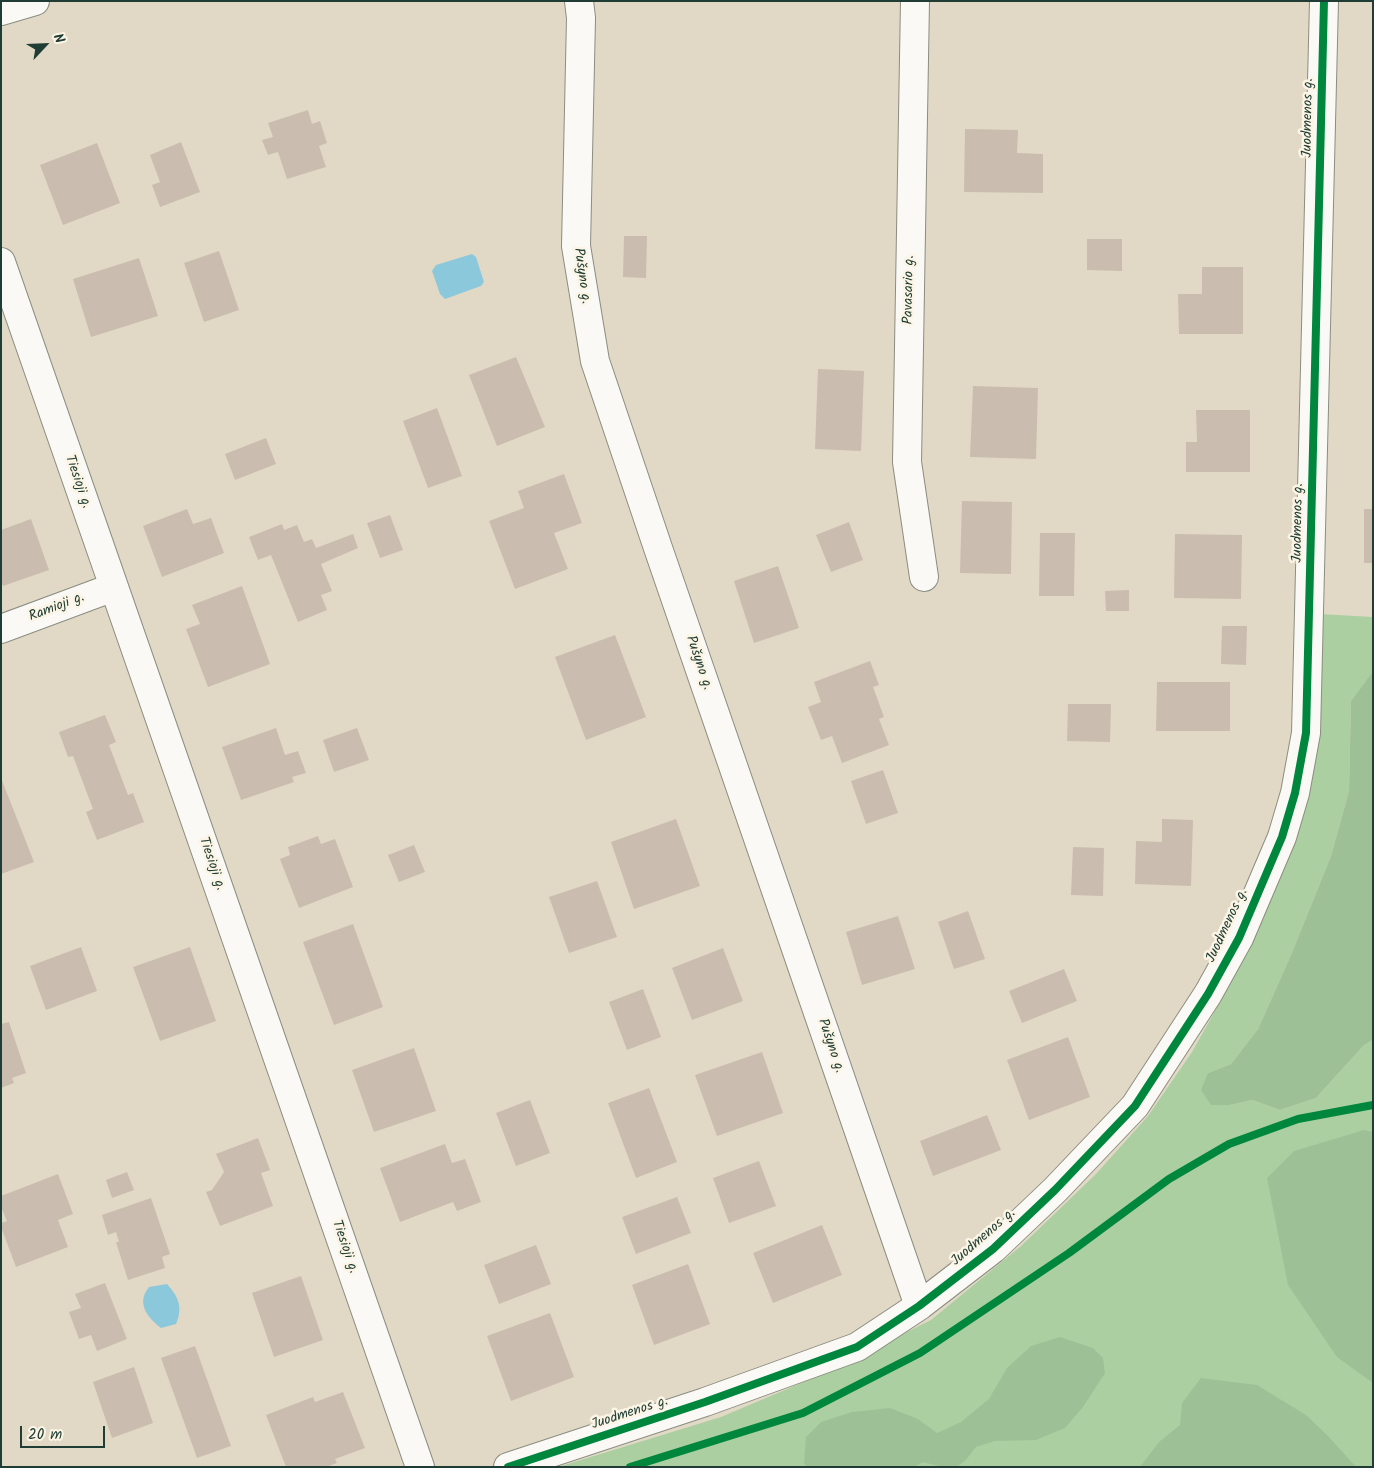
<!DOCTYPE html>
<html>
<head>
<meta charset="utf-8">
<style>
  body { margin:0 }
  #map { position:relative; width:1374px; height:1468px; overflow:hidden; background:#e1d9c6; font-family:Kalam,sans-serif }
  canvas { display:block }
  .frame { position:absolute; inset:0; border:2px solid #1f3d34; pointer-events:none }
  .north { position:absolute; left:20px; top:20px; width:50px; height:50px; -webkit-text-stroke:4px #fcf5e5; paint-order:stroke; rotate:65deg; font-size:14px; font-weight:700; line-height:20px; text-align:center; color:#1f3d34 }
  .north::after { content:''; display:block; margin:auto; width:18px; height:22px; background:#1f3d34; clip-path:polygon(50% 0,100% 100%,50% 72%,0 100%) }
  .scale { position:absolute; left:20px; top:1426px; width:85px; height:22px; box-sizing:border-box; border:2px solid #1f3d34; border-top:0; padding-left:6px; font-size:15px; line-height:18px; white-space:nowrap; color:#1f3d34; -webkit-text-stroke:4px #fcf5e5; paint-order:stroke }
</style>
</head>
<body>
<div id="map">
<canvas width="1374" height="1468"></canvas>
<div class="frame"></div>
<div class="north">N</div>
<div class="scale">20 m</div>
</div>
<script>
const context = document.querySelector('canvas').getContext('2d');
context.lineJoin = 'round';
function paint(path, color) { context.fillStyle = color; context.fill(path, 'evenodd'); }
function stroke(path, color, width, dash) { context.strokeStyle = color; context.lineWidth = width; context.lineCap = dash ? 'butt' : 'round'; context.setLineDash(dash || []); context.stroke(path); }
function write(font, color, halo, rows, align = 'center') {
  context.font = font + ' Kalam,sans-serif'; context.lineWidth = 5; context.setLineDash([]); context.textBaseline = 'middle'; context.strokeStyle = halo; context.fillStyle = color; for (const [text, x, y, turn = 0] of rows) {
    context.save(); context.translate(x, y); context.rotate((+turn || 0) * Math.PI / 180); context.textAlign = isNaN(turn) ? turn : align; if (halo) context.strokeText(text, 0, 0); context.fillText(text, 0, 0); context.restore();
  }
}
const green = new Path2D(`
  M1319,614L1373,617V671L1351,701L1349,791L1331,856L1291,955L1258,1029L1231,1064L1208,1073L1230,1105L1252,1100L1280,1110L1316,1098L1364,1045L1373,1040V1467H558L721,1417L825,1373L931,1320L1021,1246L1096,1174L1148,1116L1192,1052L1242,963L1281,877L1307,791Z`);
const forest = new Path2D(`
  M1373,671V1040L1364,1045L1316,1098L1280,1110L1252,1100L1230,1105H1211L1201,1090L1208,1073L1231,1064L1258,1029L1291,955L1331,856L1349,791L1351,701Z
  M1364,1130L1373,1132V1383L1337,1357L1288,1285L1267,1178L1294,1151Z
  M1060,1337L1093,1348L1103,1358L1105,1373L1083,1407L1065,1428L1036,1440L995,1441L976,1447L965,1461L956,1467H943L923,1462L914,1467H808L804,1464L806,1437L821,1422L852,1412L890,1408L918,1419L937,1433L961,1422L989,1399L1007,1368L1031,1346Z
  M1201,1378L1257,1385L1306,1415L1328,1436L1356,1467H1140L1159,1442L1180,1425L1182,1403Z`);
const water = new Path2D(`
  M472,254L476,257L484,282L481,286L445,299L440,294L432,271L436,265Z
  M167,1284C179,1297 183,1308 176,1324L161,1328C147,1317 136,1303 149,1287Z`);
const building = new Path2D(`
  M308,110L312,124L320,121L327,143L319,146L326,167L287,179L278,152L268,155L262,140L273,137L268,123Z
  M965,129L1018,130L1017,153L1043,154V193L964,192Z
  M181,142L200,192L160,207L152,185L160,182L150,155Z
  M97,143L120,203L63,225L40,165Z
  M624,236H647L646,278L623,277Z
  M1087,239H1122V271L1087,270Z
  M219,251L239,310L204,322L184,263Z
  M139,258L158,316L91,337L73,279Z
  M1202,267H1243V334H1179L1178,294H1202Z
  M516,357L545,427L497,446L469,375Z
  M818,369L864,371L861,451L815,449Z
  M973,386L1038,388L1036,459L970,457Z
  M437,408L462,476L428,488L403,421Z
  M1196,410H1250V472H1186V442H1197Z
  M266,438L276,464L235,480L225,454Z
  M564,474L582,523L554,533L568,569L515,589L489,521L524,508L518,491Z
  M962,501L1012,502L1011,574L960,573Z
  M187,509L193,524L211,518L224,553L162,577L143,526Z
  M1364,509H1373V563H1364Z
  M390,515L403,550L380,558L367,523Z
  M31,519L49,570L3,586L1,580V530Z
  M849,522L863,560L831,572L816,535Z
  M282,524L284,530L297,525L304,542L312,539L316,548L353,534L358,548L321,564L332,591L321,595L327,610L298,622L271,555L258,560L249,537Z
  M1040,533H1075L1074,596H1039Z
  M1175,534L1242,535L1241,599L1174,598Z
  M778,566L799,628L754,643L734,581Z
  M242,586L270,664L208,687L186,629L200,624L192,605Z
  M1129,590V611H1106L1105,591Z
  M1222,626H1247L1246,665L1221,664Z
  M615,635L646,717L586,740L555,657Z
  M870,661L879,685L873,687L884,717L879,719L889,745L842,763L832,736L821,740L808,707L821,702L814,682Z
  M1157,682H1230V731H1156Z
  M1068,704H1111L1110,742L1067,741Z
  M105,715L116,742L109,745L128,795L133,793L144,822L97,840L86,812L93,809L73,756L68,757L59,732Z
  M276,728L285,755L298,751L306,773L292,777L294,782L241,800L222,747Z
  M357,728L369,760L334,772L323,740Z
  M883,770L898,813L866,824L851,781Z
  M1,778L34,862L1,874Z
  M676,819L700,886L634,909L611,842Z
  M1162,819L1193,820L1191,886L1135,884L1136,841L1162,842Z
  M318,836L321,844L335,839L353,887L299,908L280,859L290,855L288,847Z
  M414,845L425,872L399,882L388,855Z
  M1073,847L1104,848L1103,896L1071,895Z
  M597,881L617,937L569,953L549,897Z
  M968,911L985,959L954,969L938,922Z
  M898,916L915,969L862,985L846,932Z
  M353,924L383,1007L334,1025L303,942Z
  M81,947L97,991L46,1010L30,966Z
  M190,947L216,1021L160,1041L133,967Z
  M723,948L743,1001L692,1020L672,968Z
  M1064,969L1077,1001L1022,1023L1009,991Z
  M643,989L661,1037L627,1050L609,1002Z
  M9,1022L26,1073L12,1078L14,1083L1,1088V1024Z
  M1068,1037L1090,1097L1029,1120L1007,1060Z
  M414,1048L436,1111L374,1132L352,1070Z
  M762,1052L783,1113L717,1136L695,1075Z
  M649,1088L677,1162L636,1178L608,1103Z
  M530,1100L550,1153L516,1166L496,1113Z
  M987,1115L1001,1150L933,1176L920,1141Z
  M258,1138L270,1170L261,1173L273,1206L220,1226L206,1192L212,1190L224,1172L216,1154Z
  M445,1144L452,1163L465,1159L481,1202L457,1211L453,1202L400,1222L380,1168Z
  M759,1161L776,1206L729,1223L713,1178Z
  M127,1172L134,1190L112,1198L106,1180Z
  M58,1174L73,1214L58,1220L68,1247L16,1267L1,1227V1223L7,1221L1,1207V1196Z
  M677,1197L691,1233L636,1254L622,1217Z
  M151,1198L170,1254L162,1257L165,1268L128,1280L116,1242H119L116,1232L108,1235L102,1215Z
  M822,1225L842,1275L773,1303L753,1253Z
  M536,1245L551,1284L499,1304L484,1265Z
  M688,1264L710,1324L654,1345L632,1285Z
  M301,1276L323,1340L274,1357L252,1293Z
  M105,1283L127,1339L97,1351L91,1335L79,1339L69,1312L81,1308L75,1294Z
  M550,1313L574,1377L511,1401L487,1336Z
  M195,1346L231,1446L197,1458L161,1358Z
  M134,1367L153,1423L112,1438L93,1382Z
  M343,1392L365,1448L335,1459L337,1463L326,1467H286L266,1415L313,1397L315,1402Z`);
const minor = new Path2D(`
  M579,1L581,18L576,246L595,361L658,548L919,1306
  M915,1L907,462L924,577
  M1,11L35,1
  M1,262L420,1467
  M1,629L114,587
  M508,1467L705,1402L857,1347L919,1306L993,1249L1055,1190L1135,1106L1208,994L1239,938L1282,837L1295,793L1306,733L1324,1`);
const cycleway = new Path2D(`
  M508,1467L705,1402L857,1347L919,1306L993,1249L1055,1190L1135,1106L1208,994L1239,938L1282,837L1295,793L1306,733L1324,1
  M630,1467L803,1413L920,1353L1069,1253L1169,1179L1229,1144L1298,1119L1373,1105`);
const streetNames = [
  ["Juodmenos g.",1309,118,-89],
  ["Pušyno g.",581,276,82],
  ["Pavasario g.",910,290,-89],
  ["Tiesioji g.",77,482,71],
  ["Juodmenos g.",1299,523,-89],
  ["Ramioji g.",57,608,-21],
  ["Pušyno g.",698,663,71],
  ["Tiesioji g.",211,864,71],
  ["Juodmenos g.",1228,926,-65],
  ["Pušyno g.",830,1046,71],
  ["Juodmenos g.",984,1238,-41],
  ["Tiesioji g.",344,1247,71],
  ["Juodmenos g.",630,1414,-18]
];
paint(green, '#abcfa1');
paint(forest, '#9ec097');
paint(water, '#8cc8dc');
paint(building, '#cabdaf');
stroke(minor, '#8b8d81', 30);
stroke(minor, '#faf9f6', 28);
stroke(cycleway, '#00873e', 8);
write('14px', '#1f3d34', '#fcf5e5', streetNames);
</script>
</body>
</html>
